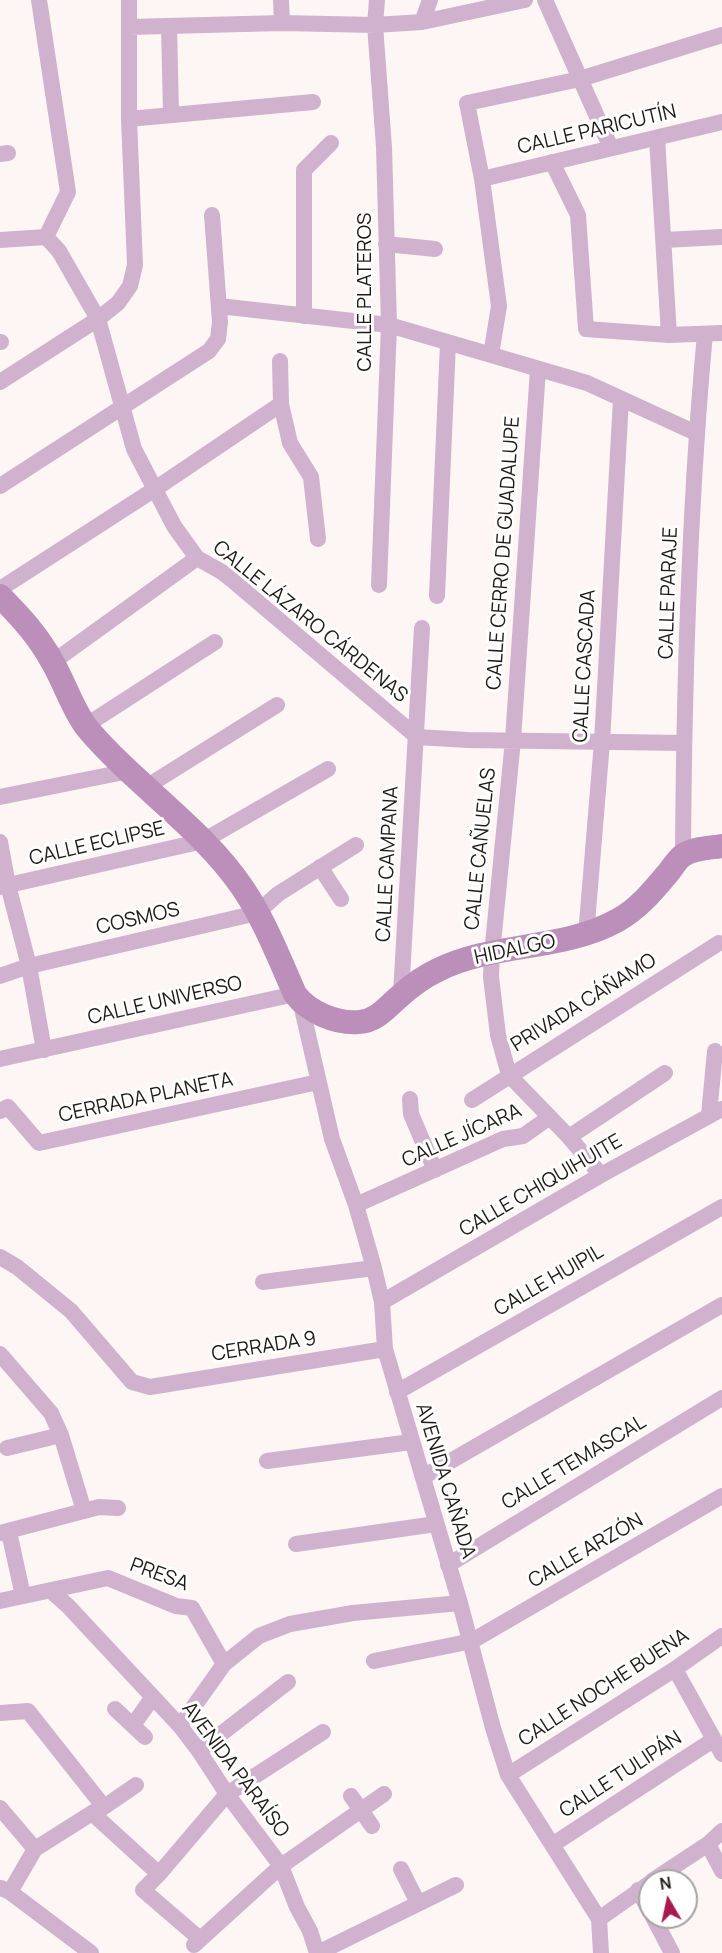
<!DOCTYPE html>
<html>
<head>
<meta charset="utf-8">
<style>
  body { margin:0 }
  #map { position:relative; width:722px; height:1953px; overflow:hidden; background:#fdf6f4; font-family:Manrope,sans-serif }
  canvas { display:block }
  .north { position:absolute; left:638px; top:1869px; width:60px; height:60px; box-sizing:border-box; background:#fff; border:2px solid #a6a4a3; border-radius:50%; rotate:351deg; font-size:16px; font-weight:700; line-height:24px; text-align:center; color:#201b18 }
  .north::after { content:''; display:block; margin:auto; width:21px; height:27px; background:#ab184d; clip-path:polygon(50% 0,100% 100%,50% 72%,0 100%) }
</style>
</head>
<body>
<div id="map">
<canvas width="722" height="1953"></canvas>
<div class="north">N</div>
</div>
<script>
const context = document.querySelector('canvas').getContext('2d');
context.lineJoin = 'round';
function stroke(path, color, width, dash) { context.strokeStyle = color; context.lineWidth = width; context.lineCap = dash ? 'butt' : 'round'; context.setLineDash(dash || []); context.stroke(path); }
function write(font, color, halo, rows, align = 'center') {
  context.font = font + ' Manrope,sans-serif'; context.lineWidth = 6; context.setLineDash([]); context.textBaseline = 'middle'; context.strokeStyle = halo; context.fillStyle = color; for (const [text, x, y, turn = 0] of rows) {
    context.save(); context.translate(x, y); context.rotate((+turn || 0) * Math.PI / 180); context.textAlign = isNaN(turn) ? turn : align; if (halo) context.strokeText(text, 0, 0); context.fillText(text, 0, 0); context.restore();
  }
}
const street = new Path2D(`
  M39,0L68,192L46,237L59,251L98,319L134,449L174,526L197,558L222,572L232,580L417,737
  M281,0L282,23
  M377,0L375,25L384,147L389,325L379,585
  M545,0L611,148
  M422,22L430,0
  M169,26L171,115
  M129,27L282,23L375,25L422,22L525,0
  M129,119L313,102
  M657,138L669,335
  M0,154L8,153
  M552,162L578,215L586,329L669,335L722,333
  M482,179L722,122
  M0,240L46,237
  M664,240L722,237
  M386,244L435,249
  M219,306L389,325L587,383L696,433
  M304,316V170L331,143
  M0,342H1
  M491,355L499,306L482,179L467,103L580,79L722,35
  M280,361L281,404L290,443L311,477L318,539
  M538,369L513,740L492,954L491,977L498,1035L509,1075L569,1137L601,1175
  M0,382L98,319L118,303L130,286L135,265L129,119V0
  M0,486L209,351L218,339L220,322L212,215
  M0,589L155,489L281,404
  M437,596L448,343
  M53,662L197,558
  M85,726L215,642
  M417,737L468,740L684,743
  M146,787L277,705
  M0,797L129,771
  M0,842L8,885L29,966L44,1050
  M683,855C684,681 689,507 705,334
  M320,867L341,899
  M0,887L203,841L328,769
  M586,935L602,742L621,399
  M0,976L29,966L257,913L278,894L356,845
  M401,994L422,628
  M300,1000L332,1139L356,1205L374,1268L382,1302L385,1349L460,1603L493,1728L508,1775L599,1919L601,1953
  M0,1059L295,994
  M410,1099L411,1114L435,1170
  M472,1100L719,943
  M0,1111L8,1107L39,1143L318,1082
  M709,1115L715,1051
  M569,1137L665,1073
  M356,1205L503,1139L523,1136L550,1117
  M0,1257L17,1267L71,1311L132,1382L150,1387L385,1349
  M263,1282L374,1268
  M382,1302L601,1175L722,1109
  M0,1354L51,1413L61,1435L84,1511
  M397,1392L722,1207
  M7,1448L61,1435
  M267,1461L411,1442
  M423,1477L722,1305
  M9,1532L23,1596
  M0,1533L99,1507L118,1508
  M296,1544L436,1524
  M448,1565L722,1398
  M51,1591L68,1606L180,1726L199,1751L227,1794L281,1866L297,1907L310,1931L317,1953
  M0,1601L108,1578L176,1606L192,1608L224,1664
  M374,1661L472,1641L722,1496
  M675,1669L722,1754
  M115,1709L145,1737
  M0,1713L28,1711L104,1807
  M133,1725L153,1697
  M180,1726L224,1664L259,1636L290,1624L353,1613L460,1603
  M199,1751L288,1682
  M508,1775L675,1669L722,1636
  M351,1796L372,1826
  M0,1808L35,1849
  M92,1813L159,1874L143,1890L200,1939
  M708,1844L722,1871
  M552,1845L713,1740
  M401,1869L418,1903
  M159,1874L227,1794L323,1732
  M652,1881L708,1844L722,1831
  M1,1888L10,1892L91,1953
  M638,1890L650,1912
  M10,1892L35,1849L92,1813L104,1807L136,1785
  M653,1917L672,1953
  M599,1919L650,1883
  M194,1945L281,1866L384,1794
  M318,1953L456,1885`);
const secondary = new Path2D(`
  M0,596C21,617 39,637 53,663C64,682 74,712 87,728C134,784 201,827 242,887C264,919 279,958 295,994C308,1012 336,1024 359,1022C377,1021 387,1007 400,996C411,986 425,976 438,970C494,942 563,951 618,920C638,909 653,891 668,873C672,868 677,860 682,856C693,848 710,848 722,846`);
const streetNames = [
  ["CALLE PARICUTÍN",597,130,-13],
  ["CALLE PLATEROS",365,292,-90],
  ["CALLE CERRO DE GUADALUPE",504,553,-86],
  ["CALLE PARAJE",669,593,-88],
  ["CALLE LÁZARO CÁRDENAS",310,622,39],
  ["CALLE CASCADA",585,666,-87],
  ["CALLE ECLIPSE",97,844,-13],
  ["CALLE CAÑUELAS",481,849,-84],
  ["CALLE CAMPANA",388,864,-87],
  ["COSMOS",138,919,-13],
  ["HIDALGO",515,950,-12],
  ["CALLE UNIVERSO",165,1001,-13],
  ["PRIVADA CÁÑAMO",584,1003,-32],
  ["CERRADA PLANETA",146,1098,-12],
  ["CALLE JÍCARA",462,1136,-24],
  ["CALLE CHIQUIHUITE",541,1186,-30],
  ["CALLE HUIPIL",549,1281,-30],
  ["CERRADA 9",264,1347,-9],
  ["CALLE TEMASCAL",574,1463,-31],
  ["AVENIDA CAÑADA",445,1481,73],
  ["CALLE ARZÓN",586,1551,-30],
  ["PRESA",159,1575,20],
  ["CALLE NOCHE BUENA",604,1688,-33],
  ["AVENIDA PARAÍSO",235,1770,53],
  ["CALLE TULIPÁN",621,1775,-33]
];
stroke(street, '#d0b2cf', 16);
stroke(secondary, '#bb8fba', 24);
write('20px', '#201b18', '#fff', streetNames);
</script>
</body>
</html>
